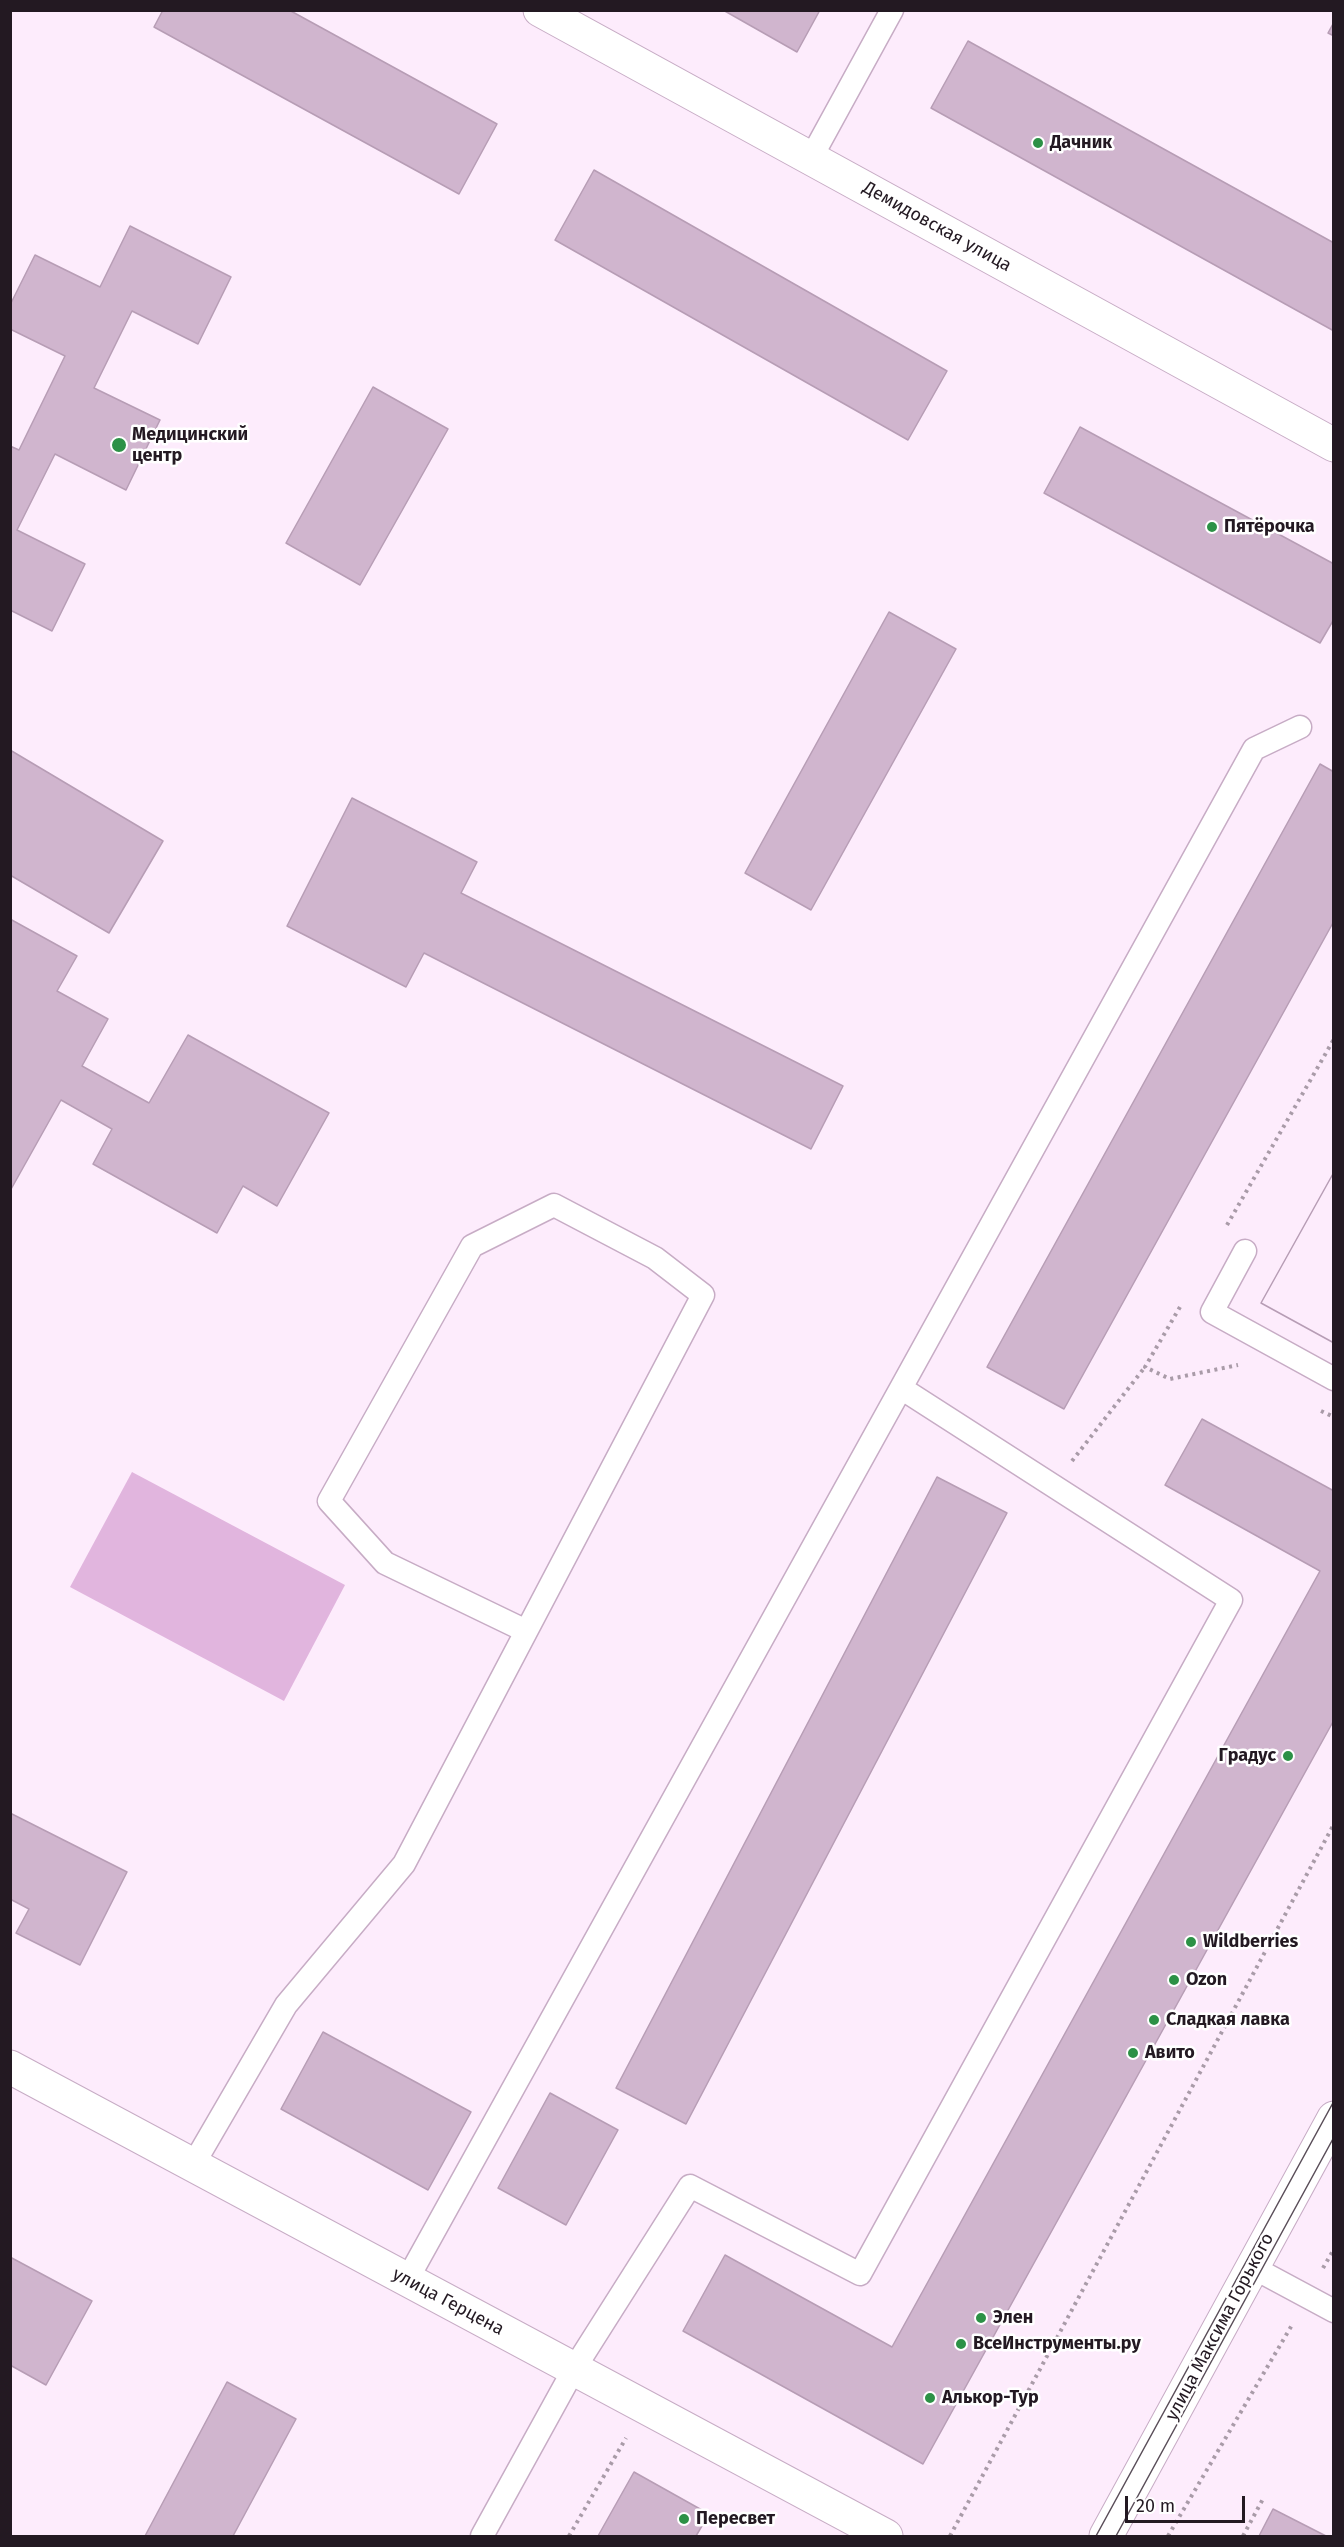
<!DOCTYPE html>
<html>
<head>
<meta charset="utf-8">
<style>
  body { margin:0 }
  #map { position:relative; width:1344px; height:2547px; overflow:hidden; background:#fdecfc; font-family:"Fira Sans",sans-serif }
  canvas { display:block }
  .frame { position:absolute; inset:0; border:12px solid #231922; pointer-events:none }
  .scale { position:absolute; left:1125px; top:2496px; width:120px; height:27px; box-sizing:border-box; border:3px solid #231922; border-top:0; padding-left:8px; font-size:18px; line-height:21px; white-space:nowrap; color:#231922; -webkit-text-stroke:4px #fff; paint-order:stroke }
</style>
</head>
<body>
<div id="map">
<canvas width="1344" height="2547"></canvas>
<div class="frame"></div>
<div class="scale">20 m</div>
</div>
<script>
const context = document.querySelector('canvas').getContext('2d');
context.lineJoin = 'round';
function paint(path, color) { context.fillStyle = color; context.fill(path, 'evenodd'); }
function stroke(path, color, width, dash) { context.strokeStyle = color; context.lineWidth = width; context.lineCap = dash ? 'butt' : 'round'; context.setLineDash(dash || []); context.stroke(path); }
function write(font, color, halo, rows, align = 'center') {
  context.font = font + ' "Fira Sans",sans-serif'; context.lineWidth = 5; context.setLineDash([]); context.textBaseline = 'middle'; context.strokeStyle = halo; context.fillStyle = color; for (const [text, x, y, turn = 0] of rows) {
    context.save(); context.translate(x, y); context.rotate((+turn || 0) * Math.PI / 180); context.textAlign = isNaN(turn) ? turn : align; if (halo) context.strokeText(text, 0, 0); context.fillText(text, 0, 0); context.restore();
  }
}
const green = new Path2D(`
  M132,1472L345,1585L284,1701L70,1587Z`);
const building = new Path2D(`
  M163,10H289L497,124L459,194L154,27Z
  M723,10H820L797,52Z
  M1334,22V36L1328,33Z
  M968,41L1334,243V331L931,108Z
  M594,170L947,371L908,440L555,240Z
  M130,226L231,277L198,344L132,311L94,388L160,420L126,490L55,454L17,530L85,564L52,631L10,610V446L19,450L65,356L10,329V305L35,255L100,287Z
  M373,387L448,429L360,585L286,543Z
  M1080,427L1334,564V619L1320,643L1044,493Z
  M889,612L956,649L811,910L745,873Z
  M10,750L163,841L109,933L10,875Z
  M1320,764L1334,772V921L1064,1409L987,1367Z
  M352,798L477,862L461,893L843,1086L811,1149L424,953L406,987L287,926Z
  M10,919L77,956L57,991L108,1019L82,1066L149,1103L188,1035L329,1113L277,1206L243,1186L217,1233L93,1164L112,1129L61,1100L10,1191Z
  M1334,1172V1343L1261,1303Z
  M1334,1172V1343L1261,1303Z
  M1202,1419L1334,1491V1720L923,2464L683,2331L725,2255L892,2347L1320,1571L1165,1485Z
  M937,1477L1007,1513L686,2124L616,2088Z
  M10,1813L127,1872L80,1965L16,1933L29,1909L10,1899Z
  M323,2032L471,2112L428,2190L281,2109Z
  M550,2093L618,2130L566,2225L498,2188Z
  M10,2257L92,2301L46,2385L10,2365Z
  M227,2382L296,2419L233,2536H145Z
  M634,2472L709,2514L696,2536H598Z
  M1273,2509L1326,2536H1259Z`);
const path = new Path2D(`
  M1227,1225L1334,1039
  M1180,1307L1145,1367L1170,1379L1238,1365
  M1321,1411L1334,1417
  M1072,1461L1145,1367
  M1323,2268L1334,2249
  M569,2536L626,2438
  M950,2536L1334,1824
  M1168,2536L1292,2325
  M1243,2536L1264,2497`);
const service = new Path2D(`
  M811,158L892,10
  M1245,1251L1212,1312L1334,1379
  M193,2165L286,2005L404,1864L703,1295L655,1258L554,1205L472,1246L329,1501L385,1563L526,1631
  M1252,2267L1334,2311
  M407,2280L901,1388
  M482,2536L574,2369L690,2186L860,2274L1231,1600L901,1388L1254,749L1300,727`);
const minor = new Path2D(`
  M10,2067L886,2536`);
const tertiary = new Path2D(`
  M540,10L1334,445`);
const secondary = new Path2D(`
  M1106,2536L1334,2118`);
const tram = new Path2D(`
  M1096,2536L1334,2101
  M1116,2536L1334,2137`);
const markers = [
  [1038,143,6,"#2c9146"],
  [119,445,8,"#2c9146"],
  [1212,527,6,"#2c9146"],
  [1288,1756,6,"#2c9146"],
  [1191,1942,6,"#2c9146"],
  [1174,1980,6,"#2c9146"],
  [1154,2020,6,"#2c9146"],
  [1133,2053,6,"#2c9146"],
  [981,2318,6,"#2c9146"],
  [961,2344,6,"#2c9146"],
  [930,2398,6,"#2c9146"],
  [684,2519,6,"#2c9146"]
];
const poiNames = [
  ["Дачник",1050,143],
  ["Медицинский",132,435],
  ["центр",132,456],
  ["Пятёрочка",1224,527],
  ["Градус",1276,1756,"right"],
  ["Wildberries",1203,1942],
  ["Ozon",1186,1980],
  ["Сладкая лавка",1166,2020],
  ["Авито",1145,2053],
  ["Элен",993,2318],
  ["ВсеИнструменты.ру",973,2344],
  ["Алькор-Тур",942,2398],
  ["Пересвет",696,2519]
];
const streetNames = [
  ["Демидовская улица",937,227,29],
  ["улица Герцена",448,2302,28],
  ["улица Максима Горького",1220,2327,-62]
];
paint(green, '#e1b5de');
paint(building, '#d0b5ce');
stroke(building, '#b79db5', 1.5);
stroke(service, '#c7acc5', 25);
stroke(minor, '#c7acc5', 35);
stroke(tertiary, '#c7acc5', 35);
stroke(secondary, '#c7acc5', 35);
stroke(path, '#a99ba8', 4, [3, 4.5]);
stroke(service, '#fff', 22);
stroke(minor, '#fff', 33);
stroke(tertiary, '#fff', 33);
stroke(secondary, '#fff', 33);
stroke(tram, '#5a4e59', 1.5);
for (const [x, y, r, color] of markers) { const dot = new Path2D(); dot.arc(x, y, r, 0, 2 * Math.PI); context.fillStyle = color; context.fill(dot); stroke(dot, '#fff', 2); }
write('bold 18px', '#231922', '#fff', poiNames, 'left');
write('18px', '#231922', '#fff', streetNames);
</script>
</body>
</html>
